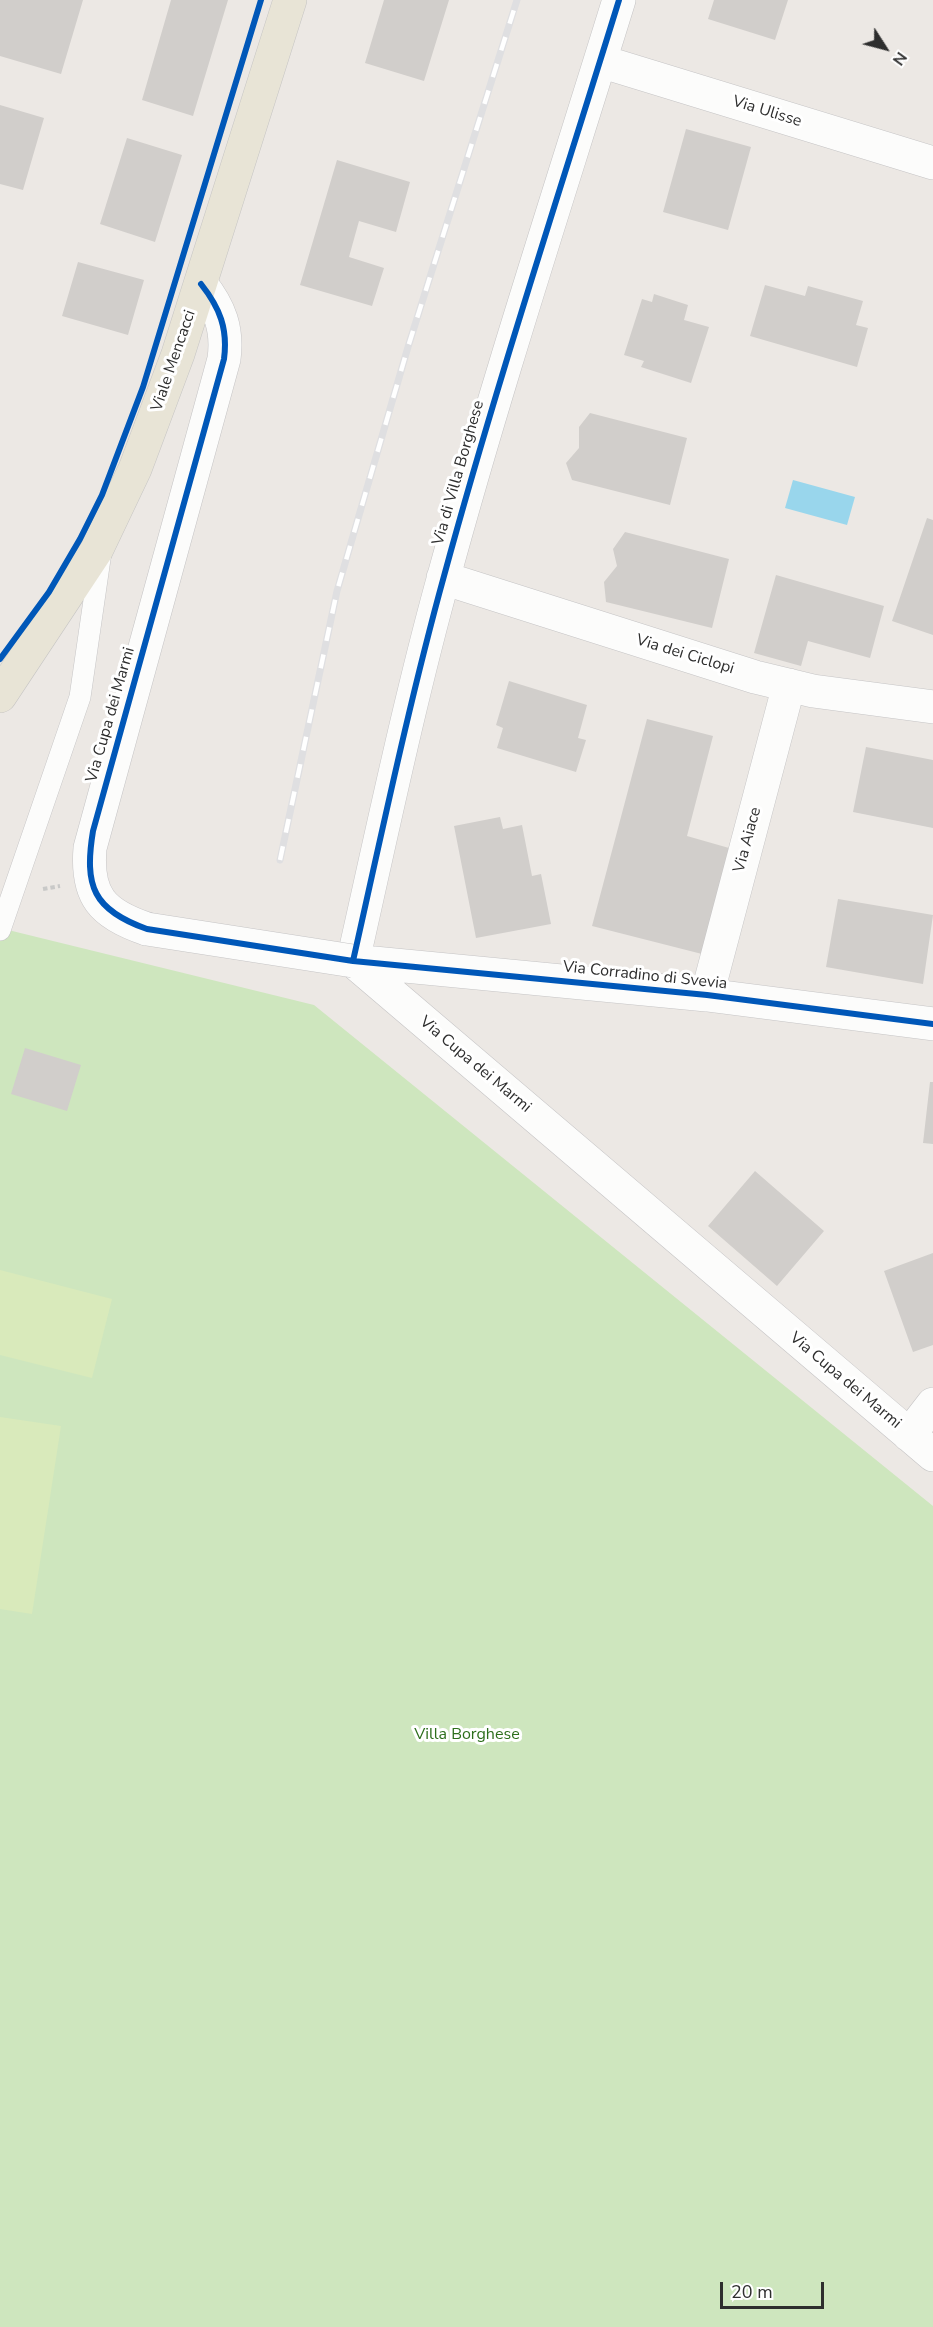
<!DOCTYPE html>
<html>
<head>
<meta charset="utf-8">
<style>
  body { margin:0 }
  #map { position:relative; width:933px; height:2327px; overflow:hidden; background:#ece8e4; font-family:"Nunito Sans",sans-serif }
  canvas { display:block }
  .north { position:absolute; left:855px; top:18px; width:60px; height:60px; -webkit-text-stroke:4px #fff; paint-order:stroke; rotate:126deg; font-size:16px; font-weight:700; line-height:24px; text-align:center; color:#2e2e2e }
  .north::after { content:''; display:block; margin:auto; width:21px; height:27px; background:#2e2e2e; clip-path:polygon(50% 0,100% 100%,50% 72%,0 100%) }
  .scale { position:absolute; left:720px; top:2282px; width:104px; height:27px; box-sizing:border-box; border:3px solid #2e2e2e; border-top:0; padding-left:8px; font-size:18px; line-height:21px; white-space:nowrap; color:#2e2e2e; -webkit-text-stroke:4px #fff; paint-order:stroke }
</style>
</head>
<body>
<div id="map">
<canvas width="933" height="2327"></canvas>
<div class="north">N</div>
<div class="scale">20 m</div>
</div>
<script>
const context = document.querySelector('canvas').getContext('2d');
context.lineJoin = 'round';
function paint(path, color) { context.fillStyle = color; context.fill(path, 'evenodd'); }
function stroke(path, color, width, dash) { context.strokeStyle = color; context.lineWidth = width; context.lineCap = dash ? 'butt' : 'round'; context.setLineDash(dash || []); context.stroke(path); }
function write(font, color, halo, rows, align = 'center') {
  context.font = font + ' "Nunito Sans",sans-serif'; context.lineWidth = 6; context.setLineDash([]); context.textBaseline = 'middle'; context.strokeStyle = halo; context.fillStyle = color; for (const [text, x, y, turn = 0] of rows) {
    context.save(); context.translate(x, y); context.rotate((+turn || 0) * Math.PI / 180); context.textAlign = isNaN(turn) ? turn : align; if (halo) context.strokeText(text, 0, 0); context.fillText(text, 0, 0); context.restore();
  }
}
const green = new Path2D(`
  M0,928L314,1005L933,1506V2327H0Z`);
const pitch = new Path2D(`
  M0,1270L112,1299L92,1378L0,1355Z
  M0,1417L61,1426L32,1614L0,1609Z`);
const water = new Path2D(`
  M793,480L855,497L847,525L785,508Z`);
const building = new Path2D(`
  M0,0H83L61,74L0,56Z
  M171,0H228L193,116L142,100Z
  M384,0H449L424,81L365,63Z
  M714,0H788L775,40L708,19Z
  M0,105L44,118L23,190L0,184Z
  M686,129L751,147L728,230L663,212Z
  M127,138L182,155L155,242L100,224Z
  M337,160L410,182L396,232L359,221L349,257L384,268L372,306L300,285Z
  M78,262L144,280L128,335L62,316Z
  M765,285L805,296L808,286L863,301L856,325L868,328L857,367L750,336Z
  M654,294L688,305L684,320L709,327L691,383L641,367L644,361L624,355L642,299L652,302Z
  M590,413L687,438L670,505L572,480L566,463L579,448V427Z
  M927,518L933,520V635L892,621Z
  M625,532L729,559L712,628L606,602L604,582L617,566L613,549Z
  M776,575L884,606L870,658L808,641L801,666L754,653Z
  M509,681L587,705L578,738L586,740L576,772L497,748L503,728L496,725Z
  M647,719L713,736L687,836L729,848L702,954L592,926Z
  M866,747L933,760V828L853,812Z
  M500,817L503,829L522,825L532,876L541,874L551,924L476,938L454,826Z
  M838,899L933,915L923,984L826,967Z
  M25,1048L81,1065L67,1111L11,1094Z
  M930,1082H933V1144L923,1143Z
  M755,1171L824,1231L777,1286L708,1226Z
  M933,1253V1345L913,1352L884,1271Z`);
const path = new Path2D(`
  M43,889L60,886`);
const lane = new Path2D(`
  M0,930L80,697L101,552`);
const street = new Path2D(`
  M600,61L933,163
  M443,578L755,677L813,691L933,707
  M147,929C102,914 86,896 90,848L224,359C228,329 220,308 201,284
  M353,961C382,832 409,703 444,576C497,382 560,191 619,0
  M353,961L933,1455
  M353,961L707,995L933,1024
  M707,995L789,685
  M909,1435L933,1404`);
const primary = new Path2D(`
  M0,696L96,551L135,469L178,354L290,0`);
const rail = new Path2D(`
  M280,860L337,591L408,347L517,0`);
const streetBridge = new Path2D(`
  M147,929L353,961`);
const cycleway = new Path2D(`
  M201,284C220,308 228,329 224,359L93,831C84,886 93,910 147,929L353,961L707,995L933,1024
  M0,659L49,592L80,539L102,495L143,387L261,0
  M353,961C382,832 409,703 444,576C497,382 560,191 619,0`);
const streetNames = [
  ["Via Ulisse",767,112,17],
  ["Viale Mencacci",174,361,-71],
  ["Via di Villa Borghese",459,473,-74],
  ["Via dei Ciclopi",685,655,17],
  ["Via Cupa dei Marmi",111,715,-74],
  ["Via Aiace",748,840,-75],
  ["Via Corradino di Svevia",645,976,6],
  ["Via Cupa dei Marmi",475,1065,40],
  ["Via Cupa dei Marmi",845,1381,40]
];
const parkNames = [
  ["Villa Borghese",467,1735]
];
paint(green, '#cee6be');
paint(pitch, '#d9eabb');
paint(water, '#99d6ec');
paint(building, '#d1cecb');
stroke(lane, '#c5c4c5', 22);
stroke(street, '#c5c4c5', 34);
stroke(primary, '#c6c5c4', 34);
stroke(path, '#c9c9c8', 4, [4.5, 3]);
stroke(lane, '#fcfcfb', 21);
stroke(street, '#fcfcfb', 33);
stroke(primary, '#e8e4d6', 33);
stroke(rail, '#dfdfe1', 7);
stroke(rail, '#fff', 4.5, [14]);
stroke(streetBridge, '#c5c4c5', 34, []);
stroke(streetBridge, '#fcfcfb', 33);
stroke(cycleway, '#0057b8', 6);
write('16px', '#2e2e2e', '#fff', streetNames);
write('16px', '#2c6e1b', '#fff', parkNames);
</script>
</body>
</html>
